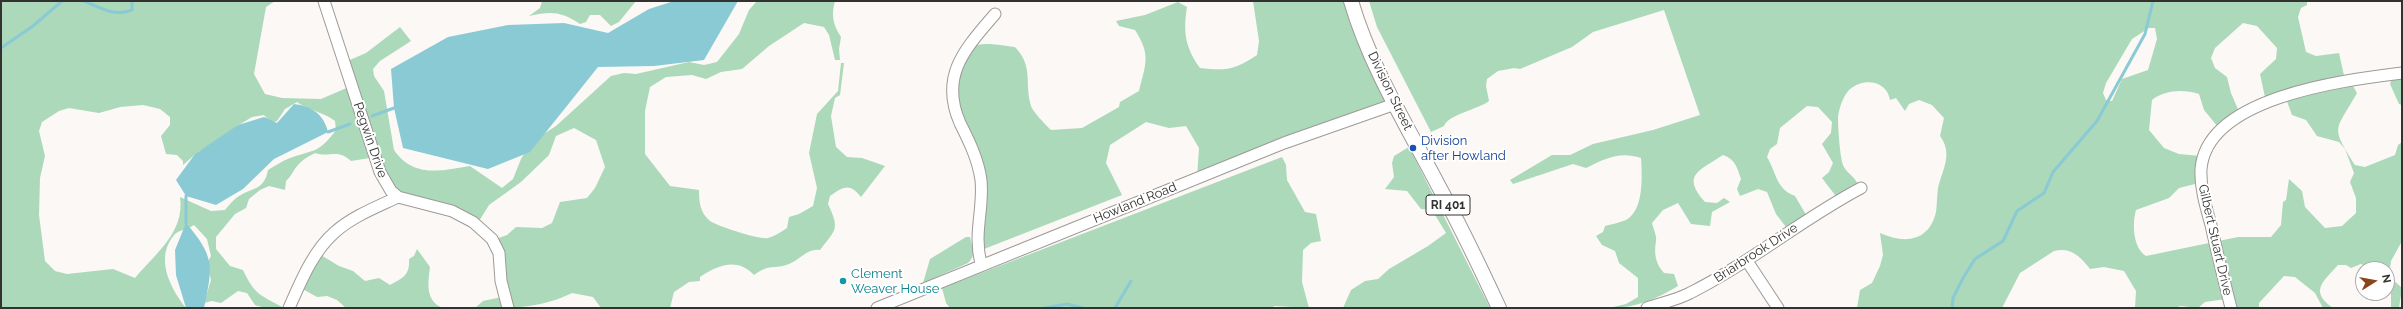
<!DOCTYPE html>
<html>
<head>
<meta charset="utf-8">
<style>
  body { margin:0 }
  #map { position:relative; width:2403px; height:309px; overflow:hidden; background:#fcf8f5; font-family:Raleway,sans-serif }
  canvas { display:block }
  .frame { position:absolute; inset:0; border:2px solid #333231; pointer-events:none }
  .north { position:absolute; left:2355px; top:261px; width:40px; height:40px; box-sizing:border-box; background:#fff; border:1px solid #adadad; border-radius:50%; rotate:79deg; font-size:11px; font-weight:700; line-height:16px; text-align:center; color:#333231 }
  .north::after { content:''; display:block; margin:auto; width:14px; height:18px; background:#8a451b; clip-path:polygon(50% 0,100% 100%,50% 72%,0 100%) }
</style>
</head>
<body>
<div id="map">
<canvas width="2403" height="309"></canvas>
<div class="frame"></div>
<div class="north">N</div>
</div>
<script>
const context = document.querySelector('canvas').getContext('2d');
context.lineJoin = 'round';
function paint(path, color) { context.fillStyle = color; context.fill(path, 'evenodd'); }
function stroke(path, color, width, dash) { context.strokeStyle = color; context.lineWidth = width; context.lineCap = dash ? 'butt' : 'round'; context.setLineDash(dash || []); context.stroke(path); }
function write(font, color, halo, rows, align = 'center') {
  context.font = font + ' Raleway,sans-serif'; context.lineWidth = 4; context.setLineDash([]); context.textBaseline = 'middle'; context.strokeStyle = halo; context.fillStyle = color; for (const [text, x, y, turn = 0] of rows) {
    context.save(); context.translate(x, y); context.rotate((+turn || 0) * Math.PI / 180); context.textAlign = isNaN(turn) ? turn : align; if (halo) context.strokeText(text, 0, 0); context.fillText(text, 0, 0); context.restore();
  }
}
const green = new Path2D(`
  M1,1H275L266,7L254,74L265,94L282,98L321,99L349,87L345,62L366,53L400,27L411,41L380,61L373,69L374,76L384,91L394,150C413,178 441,171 470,166L502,188L513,179L521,159L531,142L556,126L611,76L624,73L636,74L689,62L704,65L717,62L739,34L749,10L757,1H835C831,15 833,25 841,37L839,49L840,60H835L829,35L824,27L804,23L769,46L742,69L721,72L706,79L692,75L666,77L650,87L645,111V154L670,186L699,190C699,202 700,213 710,221C717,226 760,240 768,238C775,236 781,232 787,228L789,217L799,214L813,206L817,188L809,153L817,114L838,91L841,63H844L840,95L835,98L831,116L836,147L847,157L862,158L885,166L861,197C850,183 844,186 830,196L828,204C840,230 836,229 820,250C807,248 800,260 789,264C773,270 771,263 754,275C738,257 717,265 700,277V281L689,282L674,292L670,308H601L593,297L572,293C539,309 512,308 475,308L483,301L502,297L490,241L507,235L516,227L542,228L552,223L560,202L587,198L595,188L605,167L596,140L574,128L556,136L549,155L521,182L489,205L476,226L451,211L392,201L370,158L351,161C337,148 331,158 315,153C309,156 302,160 298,165C293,170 292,176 286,181L285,190L269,186L260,190L249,199L246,208L235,214L216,237V249L230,266L243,270C255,296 261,295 284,308H265L255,305L247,293L238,291L221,303L212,301L204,303L211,280L207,263L211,256L207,239L194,225C189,229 179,230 175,234C154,257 170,288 186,308H1ZM297,102C309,111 324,112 335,121L336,130C318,154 315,149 290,158C282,161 275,166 268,170C264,190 254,187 239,196C234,199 229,205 225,210L211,211L180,197C185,232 156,253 135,278L113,269L67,274L55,271L45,261L39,215L40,178L45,156L39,131L42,122L59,111L69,108L99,113L120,107L143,105L160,109L170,117V125L161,136L166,154L177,155L183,161V165L199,151L225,139L237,126L252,117L264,115L271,123L277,121L285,109Z
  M542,1H636L619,22L611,26L600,15H590L586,22L580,24C561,11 551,11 529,16L540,8Z
  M1253,1H1345L1395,104L1197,177L1199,148L1186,126L1169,128L1146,122L1110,145L1106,163L1122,195L984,249L978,236L984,208L957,94C957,81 964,49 978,45C988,42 1005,46 1015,47C1034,67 1024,82 1031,106C1033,112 1046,125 1051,130L1082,128L1119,107L1120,102L1139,91C1146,63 1151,55 1135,30L1119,26L1116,21L1145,15L1178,2L1187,7C1183,32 1185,47 1200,68C1225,71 1235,70 1257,55L1259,41Z
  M1369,1H2307V5L2301,8L2298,17L2306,52L2316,56L2339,53L2345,80L2349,79L2357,93C2335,132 2330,125 2355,165L2365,167L2395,155L2398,145L2402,142V241L2391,261L2389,276L2402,288L2399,308L2391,307V292L2387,288V269H2370L2361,264L2351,268L2346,265H2338C2323,282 2309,291 2333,308H2323L2315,293L2295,277L2284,276L2259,303V308H2229L2226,299L2205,302L2198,308L2181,306L2173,308H2135L2136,291L2124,271L2104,267L2090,269C2080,256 2071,247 2054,251L2020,273L2002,308H1857L1860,290L1872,283L1880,266L1883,255L1880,233C1904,244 1929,242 1936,212C1937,204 1937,196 1938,188C1943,168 1953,154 1940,136L1944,118L1932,105L1919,100L1909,104L1905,111L1896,98L1890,100C1887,80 1863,77 1849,90C1843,96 1838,111 1838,119C1838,128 1840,157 1843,165C1846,173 1856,177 1858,185L1838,199L1822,178L1829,172L1833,163L1822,144L1831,133L1832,122L1818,107L1807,106L1780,128L1777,144L1770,149L1767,157C1777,174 1776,189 1795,196L1808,218L1789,231L1776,214L1767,192L1758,189L1740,196L1737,189L1741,179C1737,167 1735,159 1723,155C1699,171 1681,175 1705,202L1717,203L1724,198L1730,202L1712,212L1710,226L1691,224L1678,203L1663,210L1652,223C1653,228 1657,236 1656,241C1654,253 1655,263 1664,273L1674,274L1678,286C1656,299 1636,308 1609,308L1626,304L1638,297V278L1619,263L1615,251L1602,245L1596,236L1603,232L1605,226C1612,224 1624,222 1629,218C1644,206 1642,175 1641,158C1620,151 1606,158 1586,168L1573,164L1513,184L1510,180L1552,155H1570L1593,144L1653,130L1700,115L1664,10L1593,32L1572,47L1520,69L1514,68L1498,71L1487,79L1486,86L1489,101C1477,110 1449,114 1444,126L1431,132L1377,27ZM2243,23L2257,26L2277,48L2276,59L2260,74L2266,102L2285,96L2292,115L2306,120L2317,136L2339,142L2345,149L2354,173L2350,182L2356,198V213L2342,226L2325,228L2305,207L2302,191L2289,179L2286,200L2283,202L2281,225L2271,237H2238L2146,256C2133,248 2132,224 2136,210L2169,198L2179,188L2199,183L2200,156L2179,154L2164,148L2149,130L2152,100C2164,90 2184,89 2199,94L2204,110L2218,127L2240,114L2231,93L2227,77L2215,68L2211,58L2215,48ZM2149,28H2155L2157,39L2148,70L2122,79L2112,101L2106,100L2103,93L2106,83L2132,39Z
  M2402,72V105L2399,104L2390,84L2394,73Z
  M1409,147L1490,308H1343L1351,290L1365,281L1378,279L1389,269L1428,246L1446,233L1432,210L1421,209L1407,191L1385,189L1394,177L1392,163L1394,156Z
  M1282,157L1286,165L1287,180L1305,212L1316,214L1321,241L1311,243L1303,250L1302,282L1309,308L1275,306L1270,308H950L946,303L942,288Z
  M966,237H970C972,247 977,255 968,263L923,283L930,259Z
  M417,249L430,267C428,283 425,301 443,308H346L337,300L327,296L317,297L297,286L316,252L339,266L353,271L365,281L379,278L390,285C403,278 410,275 409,259L414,256Z`);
const water = new Path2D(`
  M674,1H738L704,60L654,66L598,67L530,152L488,169L403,148L394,108L391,69L448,37L508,25L564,23L608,33L649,9Z
  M294,104C311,106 324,114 328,132L274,159L243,189L216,205L186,196L176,180L195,154L238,125L264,117L277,123Z
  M186,223C215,257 213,266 204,308H186L176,275L175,250Z`);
const stream = new Path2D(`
  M84,1C101,8 114,17 132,10V1
  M1,48L33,26L62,1
  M372,116L394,108
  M328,132L350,124
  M186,196V223
  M1045,308L1067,304L1083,308
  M1115,308L1131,281
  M1952,308L1953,298L1963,278L1975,259L2003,241L2017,211L2044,193L2053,172L2097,121L2145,34L2153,1`);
const minor = new Path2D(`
  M324,1L380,172L391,191L398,197L452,211L473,222L492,239L499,253L501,281L508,308
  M1747,261L1778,308
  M981,264C973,232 984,210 981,180C978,159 969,141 960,123C939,75 966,48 995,14
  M289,308C301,281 313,251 335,232C353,216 377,207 398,197
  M877,308L1284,143L1395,104
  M1647,308C1661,303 1677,300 1690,293C1750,263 1802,219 1861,188
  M2231,308C2224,280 2217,253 2211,225C2206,207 2200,188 2201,169C2207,96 2347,80 2402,73`);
const major = new Path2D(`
  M1351,1C1370,66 1407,126 1438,185C1460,225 1480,267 1499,308`);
const markers = [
  [1413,148,4,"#1a4fb4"],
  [843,281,4,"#0f9aa8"]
];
const shields = [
  [1448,205,44]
];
const shieldNames = [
  ["RI 401",1448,205]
];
const streetNames = [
  ["Division Street",1390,91,64],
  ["Pegwin Drive",370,140,71],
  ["Howland Road",1135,203,-22],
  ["Gilbert Stuart Drive",2215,240,77],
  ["Briarbrook Drive",1756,253,-33]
];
const transitNames = [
  ["Division",1421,141],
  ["after Howland",1421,156]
];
const cultureNames = [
  ["Clement",851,274],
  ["Weaver House",851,289]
];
paint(green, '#abd9ba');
paint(water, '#8acad5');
stroke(stream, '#8acad5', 3);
stroke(minor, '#9d9a97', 13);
stroke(major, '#9d9a97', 16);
stroke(minor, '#fff', 11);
stroke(major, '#fff', 14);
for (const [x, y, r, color] of markers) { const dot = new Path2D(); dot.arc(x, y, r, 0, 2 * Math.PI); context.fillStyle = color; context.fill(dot); stroke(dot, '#fff', 1.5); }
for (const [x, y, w] of shields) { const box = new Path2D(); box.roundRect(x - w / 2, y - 10, w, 20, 3); context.fillStyle = '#fff'; context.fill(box); stroke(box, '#333231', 1); }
write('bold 12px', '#333231', null, shieldNames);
write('13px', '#333231', '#fff', streetNames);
write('13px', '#164399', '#fff', transitNames, 'left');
write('13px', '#0d838f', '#fff', cultureNames, 'left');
</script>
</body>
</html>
